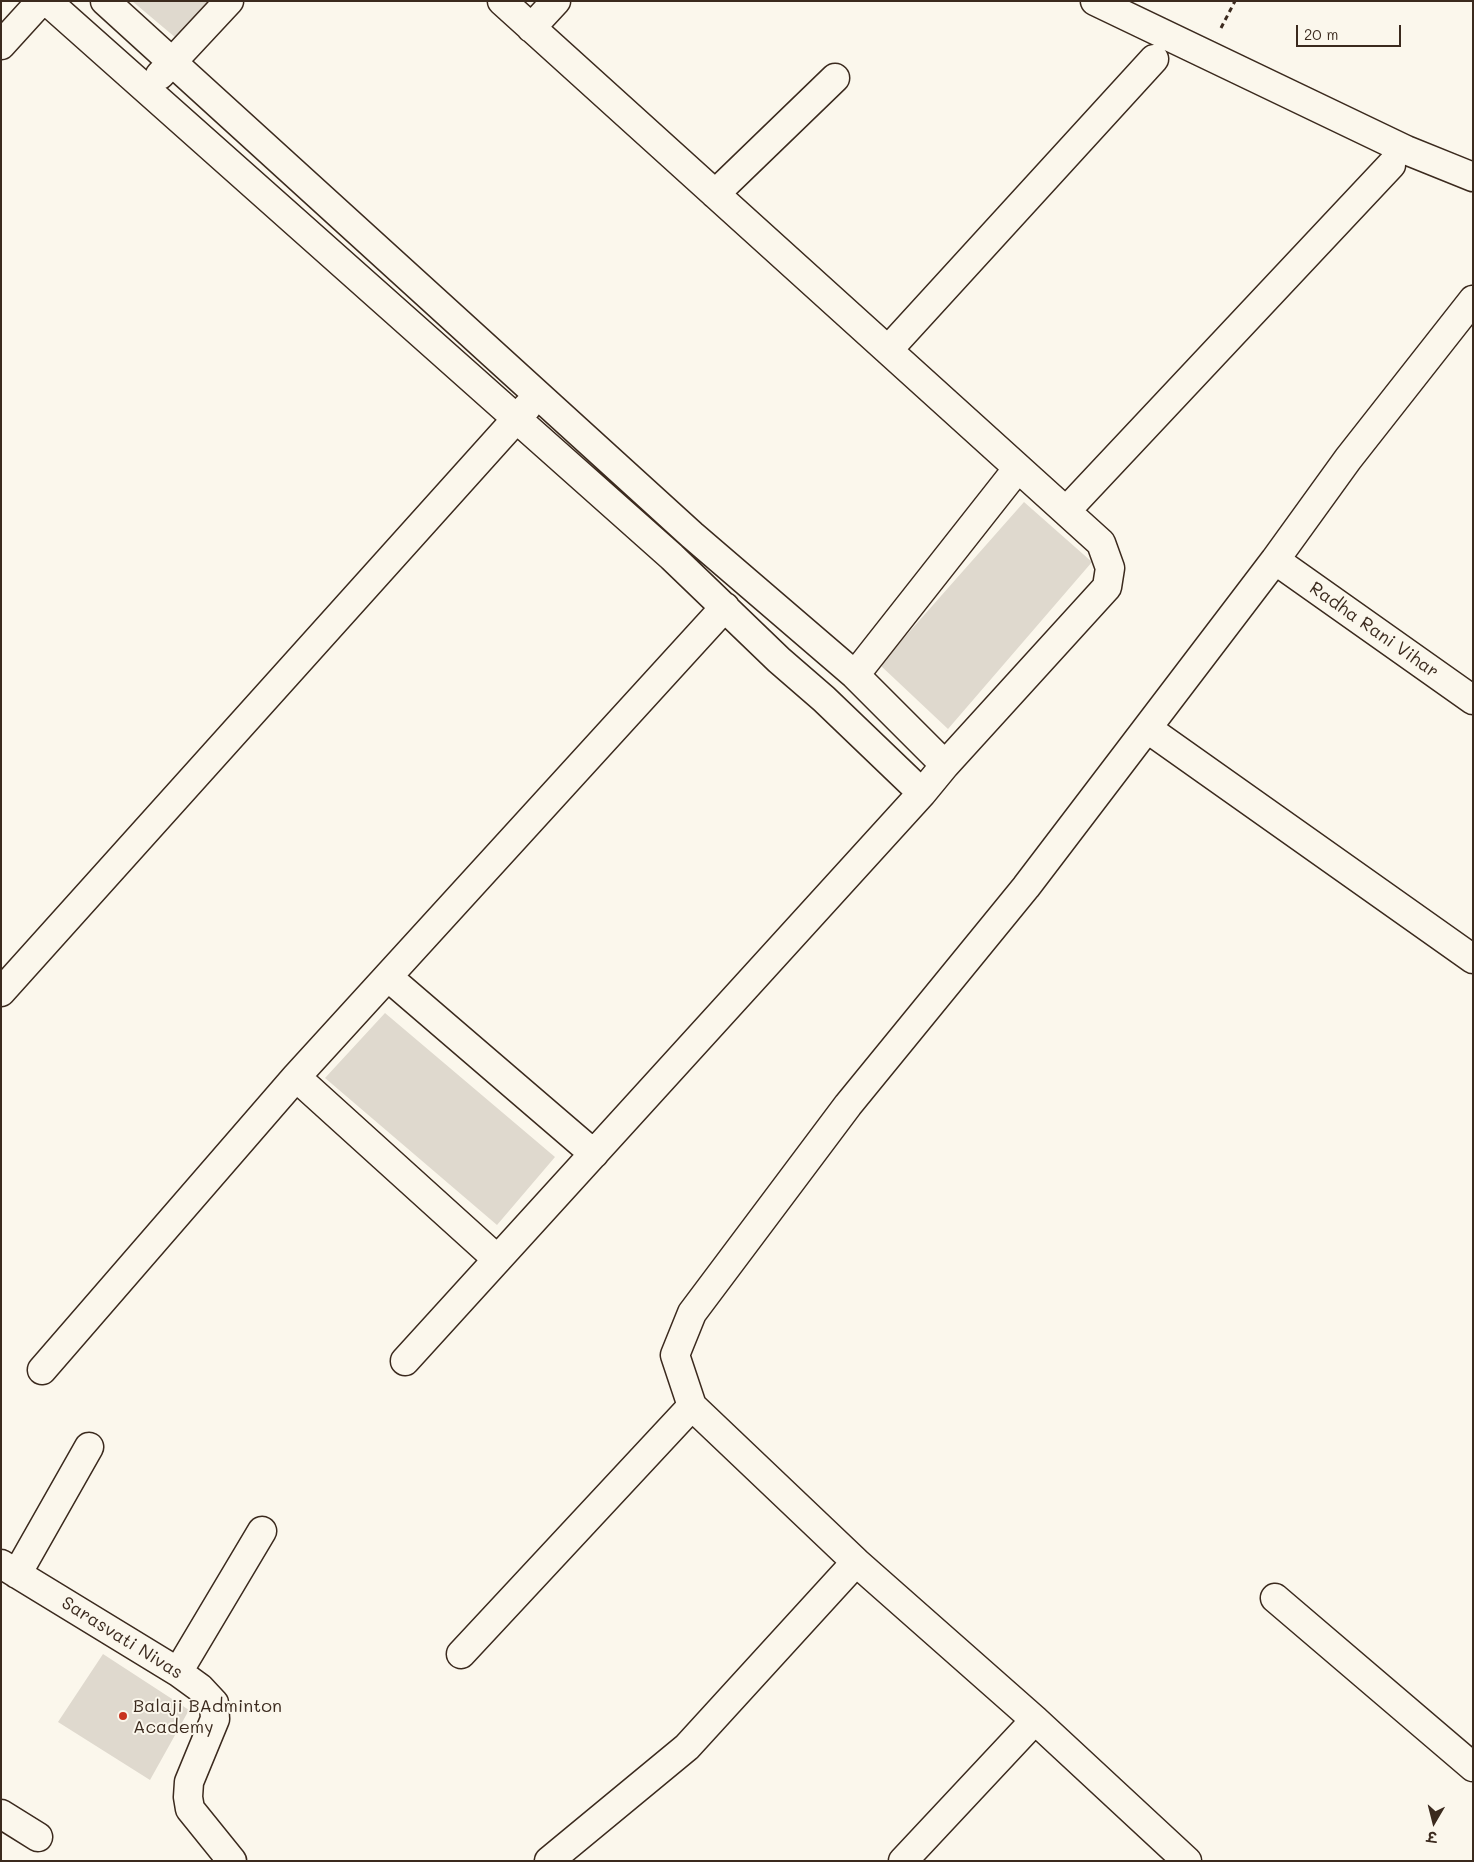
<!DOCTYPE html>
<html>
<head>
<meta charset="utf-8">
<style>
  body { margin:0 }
  #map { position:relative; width:1474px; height:1862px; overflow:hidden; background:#fbf7ec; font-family:Mali,"Playpen Sans Deva",sans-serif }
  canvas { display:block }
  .frame { position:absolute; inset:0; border:2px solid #3b2a1e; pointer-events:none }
  .north { position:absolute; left:1409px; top:1797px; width:50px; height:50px; -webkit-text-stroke:4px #fbf7ec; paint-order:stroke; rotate:188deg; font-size:14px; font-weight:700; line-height:20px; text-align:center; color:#3b2a1e }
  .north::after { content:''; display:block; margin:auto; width:18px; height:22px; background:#3b2a1e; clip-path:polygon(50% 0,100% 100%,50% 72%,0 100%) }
  .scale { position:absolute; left:1296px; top:25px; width:105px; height:22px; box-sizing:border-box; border:2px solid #3b2a1e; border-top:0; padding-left:6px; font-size:15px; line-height:18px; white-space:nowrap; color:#3b2a1e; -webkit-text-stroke:4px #fbf7ec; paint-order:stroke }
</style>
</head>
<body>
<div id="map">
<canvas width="1474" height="1862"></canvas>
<div class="frame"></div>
<div class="north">उ</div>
<div class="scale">20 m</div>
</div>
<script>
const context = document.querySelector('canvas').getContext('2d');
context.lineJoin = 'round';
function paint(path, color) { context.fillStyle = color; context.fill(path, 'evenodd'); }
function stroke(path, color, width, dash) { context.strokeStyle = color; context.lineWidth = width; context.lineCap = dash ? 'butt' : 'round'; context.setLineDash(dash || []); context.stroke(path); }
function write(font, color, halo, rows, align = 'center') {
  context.font = font + ' Mali,sans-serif'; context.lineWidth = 4; context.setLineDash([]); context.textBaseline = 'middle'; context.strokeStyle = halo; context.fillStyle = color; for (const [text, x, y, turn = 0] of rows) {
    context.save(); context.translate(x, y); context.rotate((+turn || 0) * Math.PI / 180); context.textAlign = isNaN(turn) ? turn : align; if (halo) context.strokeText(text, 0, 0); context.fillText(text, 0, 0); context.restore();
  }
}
const green = new Path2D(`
  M132,1H209L176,38Z
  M1024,502L1092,562L948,729L880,665Z
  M385,1013L555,1157L497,1225L325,1078Z
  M103,1654L189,1710L150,1780L58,1722Z`);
const path = new Path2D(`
  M1221,28L1235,1`);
const minor = new Path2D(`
  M47,1L672,557L779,660L824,699L922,793
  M105,1L692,535L855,675L945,765
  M1095,1L1406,150L1473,177
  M531,28L556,1
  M1,45L41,1
  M160,75L229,1
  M715,194L835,78
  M888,350L1154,59
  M1066,511L1391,165
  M1275,560L1473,700
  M855,675L1018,468
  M1148,729L1473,959
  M388,977L594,1154
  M1,992L527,407
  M296,1077L497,1259
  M405,1361L922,793L945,765L1107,587L1110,568L1101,543L502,1
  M42,1370L296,1077L725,607
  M1,1564L178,1672L200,1688L214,1703L215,1719L189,1782L188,1797L190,1809L232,1861
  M17,1574L89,1447
  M1275,1598L1473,1767
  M461,1654L692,1406
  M178,1672L262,1531
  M1,1814L38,1837
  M549,1861L687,1747L856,1562
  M903,1861L1035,1720
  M1187,1861L1035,1720L856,1562L692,1406L675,1355L692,1313L848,1105L1026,887L1275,560L1348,459L1473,300`);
const markers = [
  [123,1716,5,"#c8321e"]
];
const streetNames = [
  ["Radha Rani Vihar",1374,630,35],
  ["Sarasvati Nivas",122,1638,32]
];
const poiNames = [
  ["Balaji BAdminton",133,1706],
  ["Academy",133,1727]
];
paint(green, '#dfd9ce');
stroke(minor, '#3b2a1e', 31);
stroke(path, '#3b2a1e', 3, [5, 4]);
stroke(minor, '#fbf7ec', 28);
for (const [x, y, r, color] of markers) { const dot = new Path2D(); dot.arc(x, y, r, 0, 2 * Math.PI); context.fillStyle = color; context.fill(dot); stroke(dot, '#fbf7ec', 2); }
write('18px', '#3b2a1e', '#fbf7ec', streetNames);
write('18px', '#3b2a1e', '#fbf7ec', poiNames, 'left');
</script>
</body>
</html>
